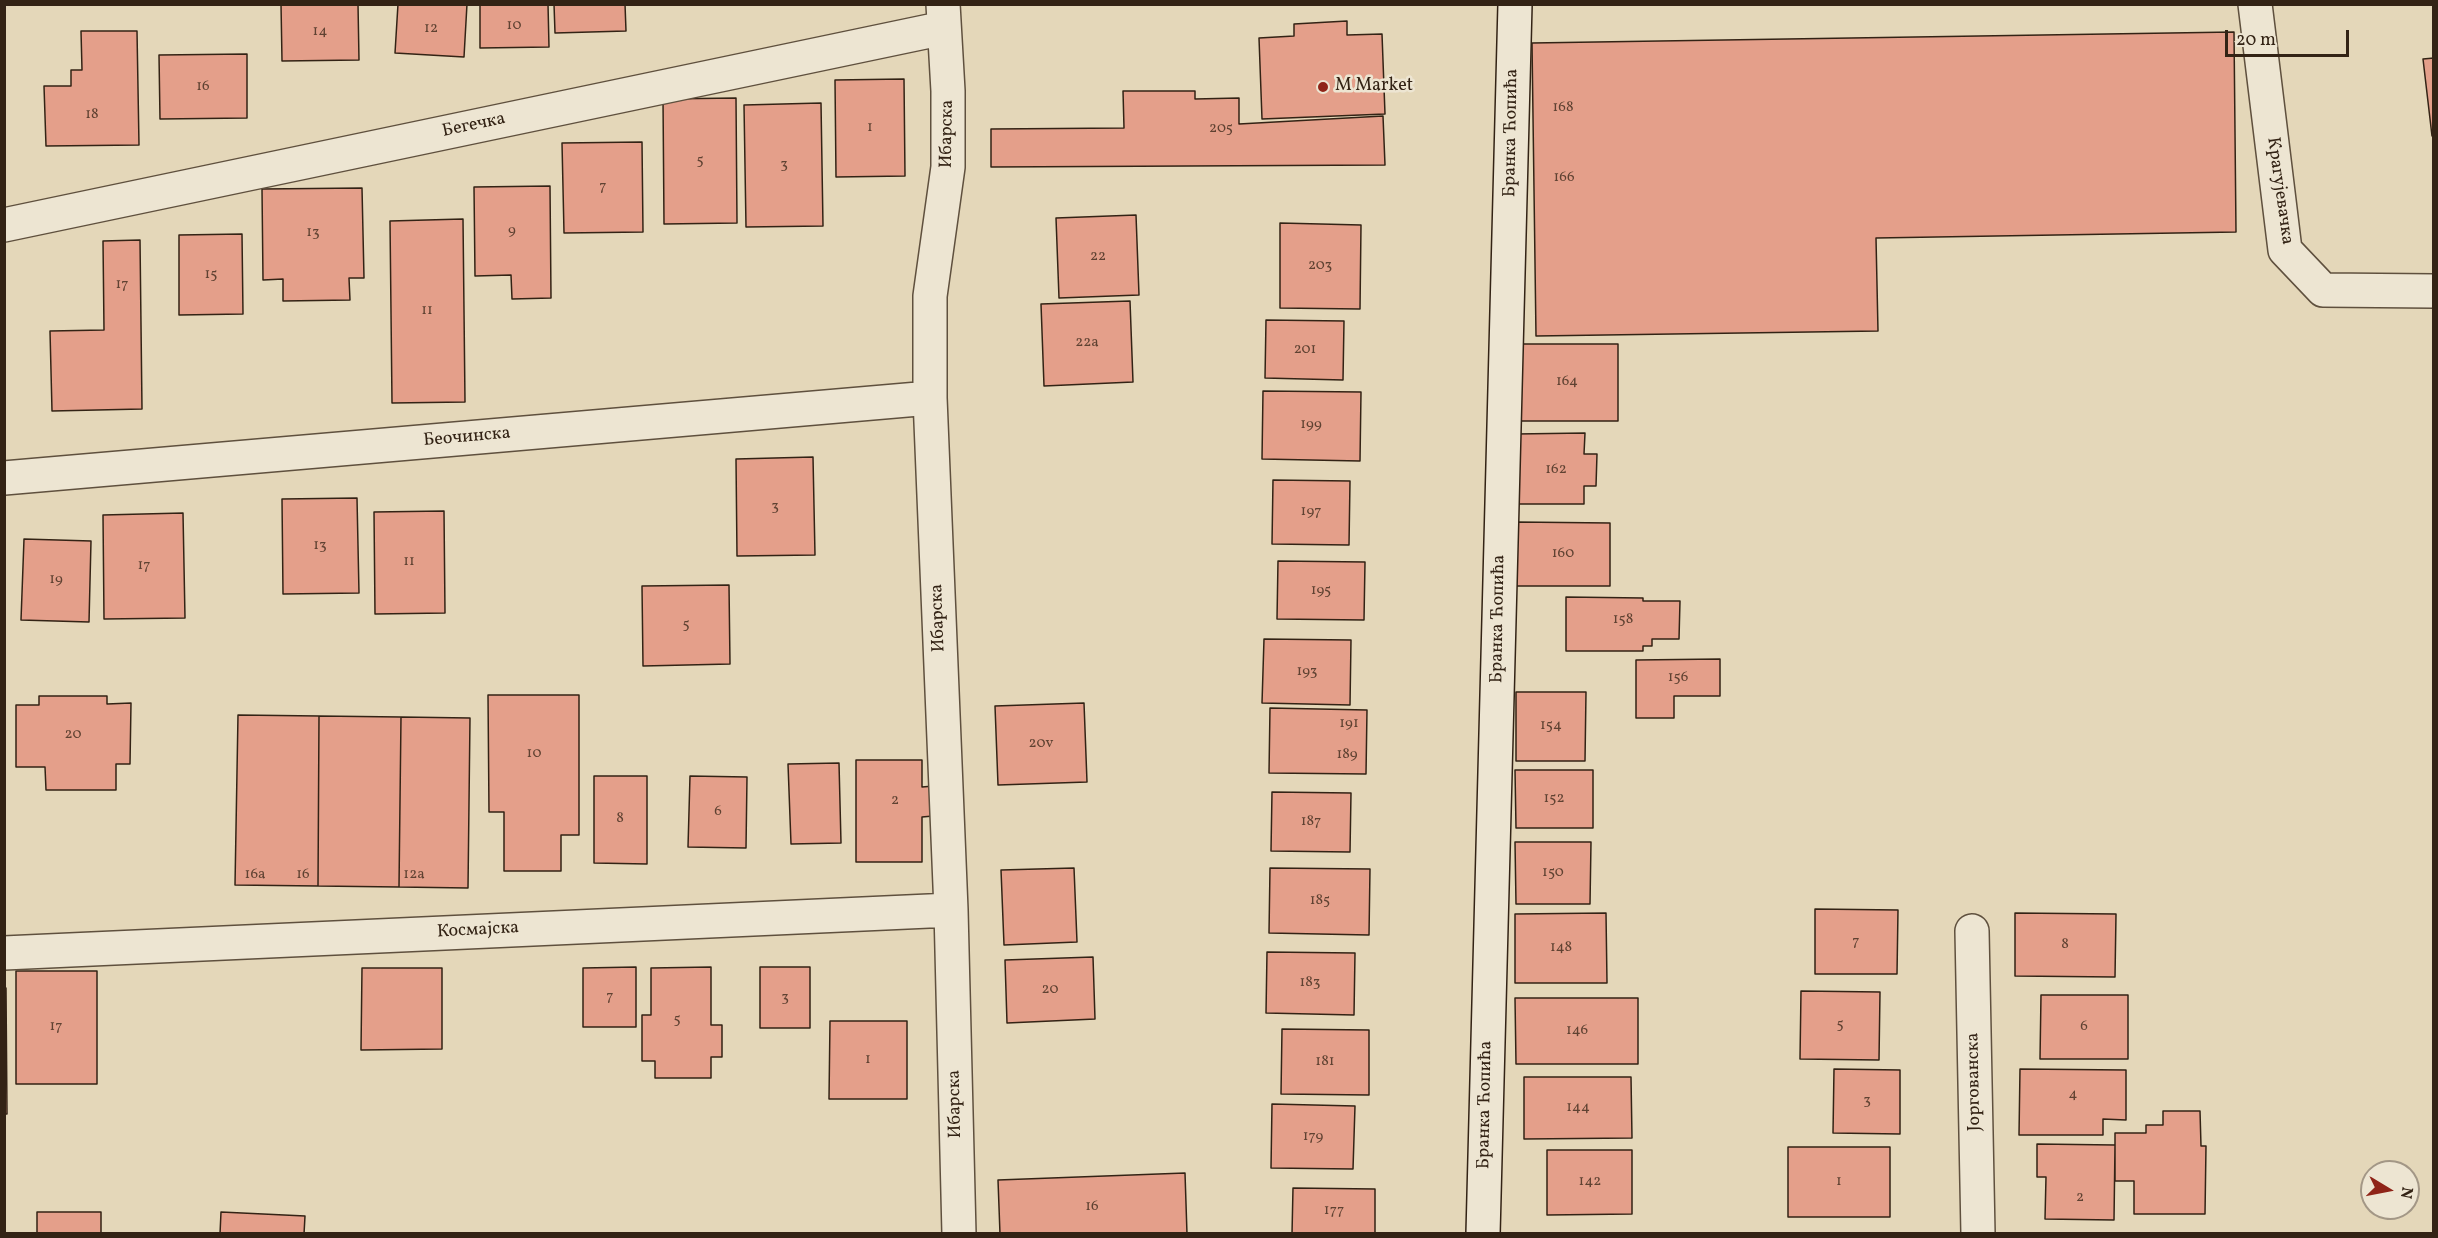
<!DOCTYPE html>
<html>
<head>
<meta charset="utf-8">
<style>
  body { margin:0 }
  #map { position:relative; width:2438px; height:1238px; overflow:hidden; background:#e4d7b9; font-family:Vollkorn,serif }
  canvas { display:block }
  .frame { position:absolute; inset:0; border:6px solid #332315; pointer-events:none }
  .north { position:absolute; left:2360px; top:1160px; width:60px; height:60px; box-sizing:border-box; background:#ede5d2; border:2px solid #a39786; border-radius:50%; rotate:100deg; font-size:16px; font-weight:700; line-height:24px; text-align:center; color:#332315 }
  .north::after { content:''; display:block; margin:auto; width:21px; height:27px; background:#8f2418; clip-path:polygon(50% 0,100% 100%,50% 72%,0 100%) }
  .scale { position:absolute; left:2225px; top:30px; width:124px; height:27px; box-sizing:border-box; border:3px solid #332315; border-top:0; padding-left:8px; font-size:18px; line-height:21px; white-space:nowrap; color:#332315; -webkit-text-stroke:4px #ede5d2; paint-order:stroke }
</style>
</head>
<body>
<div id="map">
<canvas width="2438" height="1238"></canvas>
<div class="frame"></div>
<div class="north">N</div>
<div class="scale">20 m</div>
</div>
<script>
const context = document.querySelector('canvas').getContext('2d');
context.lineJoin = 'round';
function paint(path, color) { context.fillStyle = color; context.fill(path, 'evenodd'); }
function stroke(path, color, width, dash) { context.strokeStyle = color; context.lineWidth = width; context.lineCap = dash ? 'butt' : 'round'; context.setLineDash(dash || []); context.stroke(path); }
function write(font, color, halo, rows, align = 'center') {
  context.font = font + ' Vollkorn,serif'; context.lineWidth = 5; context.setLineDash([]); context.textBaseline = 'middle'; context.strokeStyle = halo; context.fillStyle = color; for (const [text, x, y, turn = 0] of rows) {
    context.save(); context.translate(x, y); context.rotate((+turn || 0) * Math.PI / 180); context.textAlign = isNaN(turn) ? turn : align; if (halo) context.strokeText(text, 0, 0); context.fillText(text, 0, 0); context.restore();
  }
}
const building = new Path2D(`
  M281,4H358L359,60L282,61Z
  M398,4H467L464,57L395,53Z
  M480,4H548L549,47L480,48Z
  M554,4H625L626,31L555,33Z
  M1347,21V35L1382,34L1385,114L1262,119L1259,38L1294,36V24Z
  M81,31H137L139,145L46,146L44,86H71V70H82Z
  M2234,32L2236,232L1876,238L1878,331L1536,336L1532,43Z
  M247,54V118L160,119L159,55Z
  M2434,58V136H2432L2423,59Z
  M904,79L905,176L836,177L835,80Z
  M1123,91H1195V99L1239,98V124L1383,116L1385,165L991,167V129L1124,128Z
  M736,98L737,223L664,224L663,99Z
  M821,103L823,226L746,227L744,105Z
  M642,142L643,232L564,233L562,143Z
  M550,186L551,298L512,299L511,275L475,276L474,187Z
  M362,188L364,278H349L350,300L283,301V279L263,280L262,189Z
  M1136,215L1139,295L1059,298L1056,218Z
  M463,219L465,402L392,403L390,221Z
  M1280,223L1361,225L1360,309L1280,308Z
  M242,234L243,314L179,315V235Z
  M140,240L142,409L52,411L50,331L104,330L103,241Z
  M1130,301L1133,382L1044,386L1041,304Z
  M1266,320L1344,321L1343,380L1265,378Z
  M1516,344H1618V421H1516Z
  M1263,391L1361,392L1360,461L1262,459Z
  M1585,433L1584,454H1597L1596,486H1584V504H1516V434Z
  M813,457L815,555L737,556L736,459Z
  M1273,480L1350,481L1349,545L1272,544Z
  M357,498L359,593L283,594L282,499Z
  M444,511L445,613L375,614L374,512Z
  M183,513L185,618L104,619L103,515Z
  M1516,522L1610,523V586H1516Z
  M24,539L91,541L89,622L21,620Z
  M1278,561L1365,562L1364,620L1277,619Z
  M729,585L730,664L643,666L642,586Z
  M1566,597L1643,598V601H1680L1679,639H1652V646H1643V651H1566Z
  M1264,639L1351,640L1350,705L1262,703Z
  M1720,659V696H1674V718H1636V660Z
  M1516,692H1586L1585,761H1516Z
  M488,695H579V835H561V871H504V812H489Z
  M39,696H107V704L131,703L130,764H116V790H46L45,767H16V705H39Z
  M1084,703L1087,782L998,785L995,706Z
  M1270,708L1367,710L1366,774L1269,773Z
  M238,715L319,716L318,886L235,885Z
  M319,716L401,717L399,887L318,886Z
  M401,717L470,718L468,888L399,887Z
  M856,760H922V787L934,786L933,816L922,817V862H856Z
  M839,763L841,843L791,844L788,764Z
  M1515,770H1593V828H1516Z
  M594,776H647V864L594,863Z
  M690,776L747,777L746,848L688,847Z
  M1272,792L1351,793L1350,852L1271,851Z
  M1515,842H1591L1590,904H1516Z
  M1074,868L1077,942L1004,945L1001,870Z
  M1270,868L1370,869L1369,935L1269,933Z
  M1815,909L1898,910L1897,974H1815Z
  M1606,913L1607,983H1515V914Z
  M2015,913L2116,914L2115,977L2015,976Z
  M1267,952L1355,953L1354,1015L1266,1013Z
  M1093,957L1095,1019L1007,1023L1005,960Z
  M636,967V1027H583V968Z
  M711,967V1025H722V1057H711V1078H655V1061H642V1015H651V968Z
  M760,967H810V1028H760Z
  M362,968H442V1049L361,1050Z
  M16,971H97V1084H16Z
  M4,988H6L7,1114H4Z
  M1801,991L1880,992L1879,1060L1800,1059Z
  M2041,995H2128V1059H2040Z
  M1515,998H1638V1064H1516Z
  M830,1021H907V1099H829Z
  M1282,1029L1369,1030V1095L1281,1094Z
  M1834,1069L1900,1070V1134L1833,1133Z
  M2020,1069L2126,1070V1120L2103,1119V1135H2019Z
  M1524,1077H1631L1632,1138L1524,1139Z
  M1272,1104L1355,1106L1353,1169L1271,1168Z
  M2163,1111H2200L2201,1146H2206L2205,1214H2134V1181H2115V1133H2146V1125H2163Z
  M2037,1144L2115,1145L2114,1220L2045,1219L2046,1177H2037Z
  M1788,1147H1890V1217H1788Z
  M1547,1150H1632V1214L1547,1215Z
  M1185,1173L1187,1234H1000L998,1180Z
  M1293,1188L1375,1189V1234H1292Z
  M37,1212H101V1234H37Z
  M221,1212L305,1216L304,1234H220Z`);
const street = new Path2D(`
  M943,4L948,91V167L930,296V398L951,910L959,1234
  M2255,4L2285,250L2323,290L2434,291
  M4,225L944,28
  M4,478L930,398
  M1972,931L1978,1234
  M4,953L951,910`);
const secondary = new Path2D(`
  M1483,1234L1515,4`);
const markers = [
  [1323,87,6,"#8f2418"]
];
const numberNames = [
  ["10",514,26],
  ["12",431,29],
  ["14",320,32],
  ["16",203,87],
  ["168",1563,108],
  ["18",92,115],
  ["1",870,128],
  ["205",1221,129],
  ["5",700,161],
  ["3",784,165],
  ["166",1564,178],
  ["7",603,187],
  ["9",512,231],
  ["13",313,233],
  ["22",1098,257],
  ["203",1320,266],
  ["15",211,275],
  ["17",122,285],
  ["11",427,311],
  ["22a",1087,343],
  ["201",1305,350],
  ["164",1567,382],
  ["199",1311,425],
  ["162",1556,470],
  ["3",775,507],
  ["197",1311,512],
  ["13",320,546],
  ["160",1563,554],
  ["11",409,562],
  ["17",144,566],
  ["19",56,580],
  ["195",1321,591],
  ["158",1623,620],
  ["5",686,625],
  ["193",1307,672],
  ["156",1678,678],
  ["191",1349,724],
  ["154",1551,726],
  ["20",73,735],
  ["20v",1041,744],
  ["10",534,754],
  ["189",1347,755],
  ["152",1554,799],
  ["2",895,801],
  ["6",718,812],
  ["8",620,819],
  ["187",1311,822],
  ["150",1553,873],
  ["16a",255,875],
  ["16",303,875],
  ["12a",414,875],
  ["185",1320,901],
  ["7",1856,942],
  ["8",2065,945],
  ["148",1561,948],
  ["183",1310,983],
  ["20",1050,990],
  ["7",610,997],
  ["3",785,998],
  ["5",677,1020],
  ["5",1840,1025],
  ["17",56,1027],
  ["6",2084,1027],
  ["146",1577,1031],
  ["1",868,1060],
  ["181",1325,1062],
  ["4",2073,1095],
  ["3",1867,1101],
  ["144",1578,1108],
  ["179",1313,1137],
  ["142",1590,1182],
  ["1",1839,1182],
  ["2",2080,1198],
  ["16",1092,1207],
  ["177",1334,1211]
];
const poiNames = [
  ["M Market",1335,87]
];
const streetNames = [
  ["Бегечка",474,126,-12],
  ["Бранка Ћопића",1512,133,-89],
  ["Ибарска",948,134,-89],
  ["Крагујевачка",2279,191,82],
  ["Беочинска",467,438,-5],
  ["Ибарска",939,618,-92],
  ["Бранка Ћопића",1499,619,-89],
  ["Космајска",478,931,-3],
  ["Јоргованска",1975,1082,-91],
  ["Ибарска",956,1104,-91],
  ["Бранка Ћопића",1486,1105,-89]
];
paint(building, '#e49f8a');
stroke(building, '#332315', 1.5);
stroke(street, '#5f503e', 36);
stroke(secondary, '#332315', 36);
stroke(street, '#ede5d2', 33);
stroke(secondary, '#ede5d2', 33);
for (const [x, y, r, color] of markers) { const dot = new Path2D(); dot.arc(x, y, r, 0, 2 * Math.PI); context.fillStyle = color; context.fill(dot); stroke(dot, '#ede5d2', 2); }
write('15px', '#5f4232', null, numberNames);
write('18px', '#332315', '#ede5d2', poiNames, 'left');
write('18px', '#332315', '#ede5d2', streetNames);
</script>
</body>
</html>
